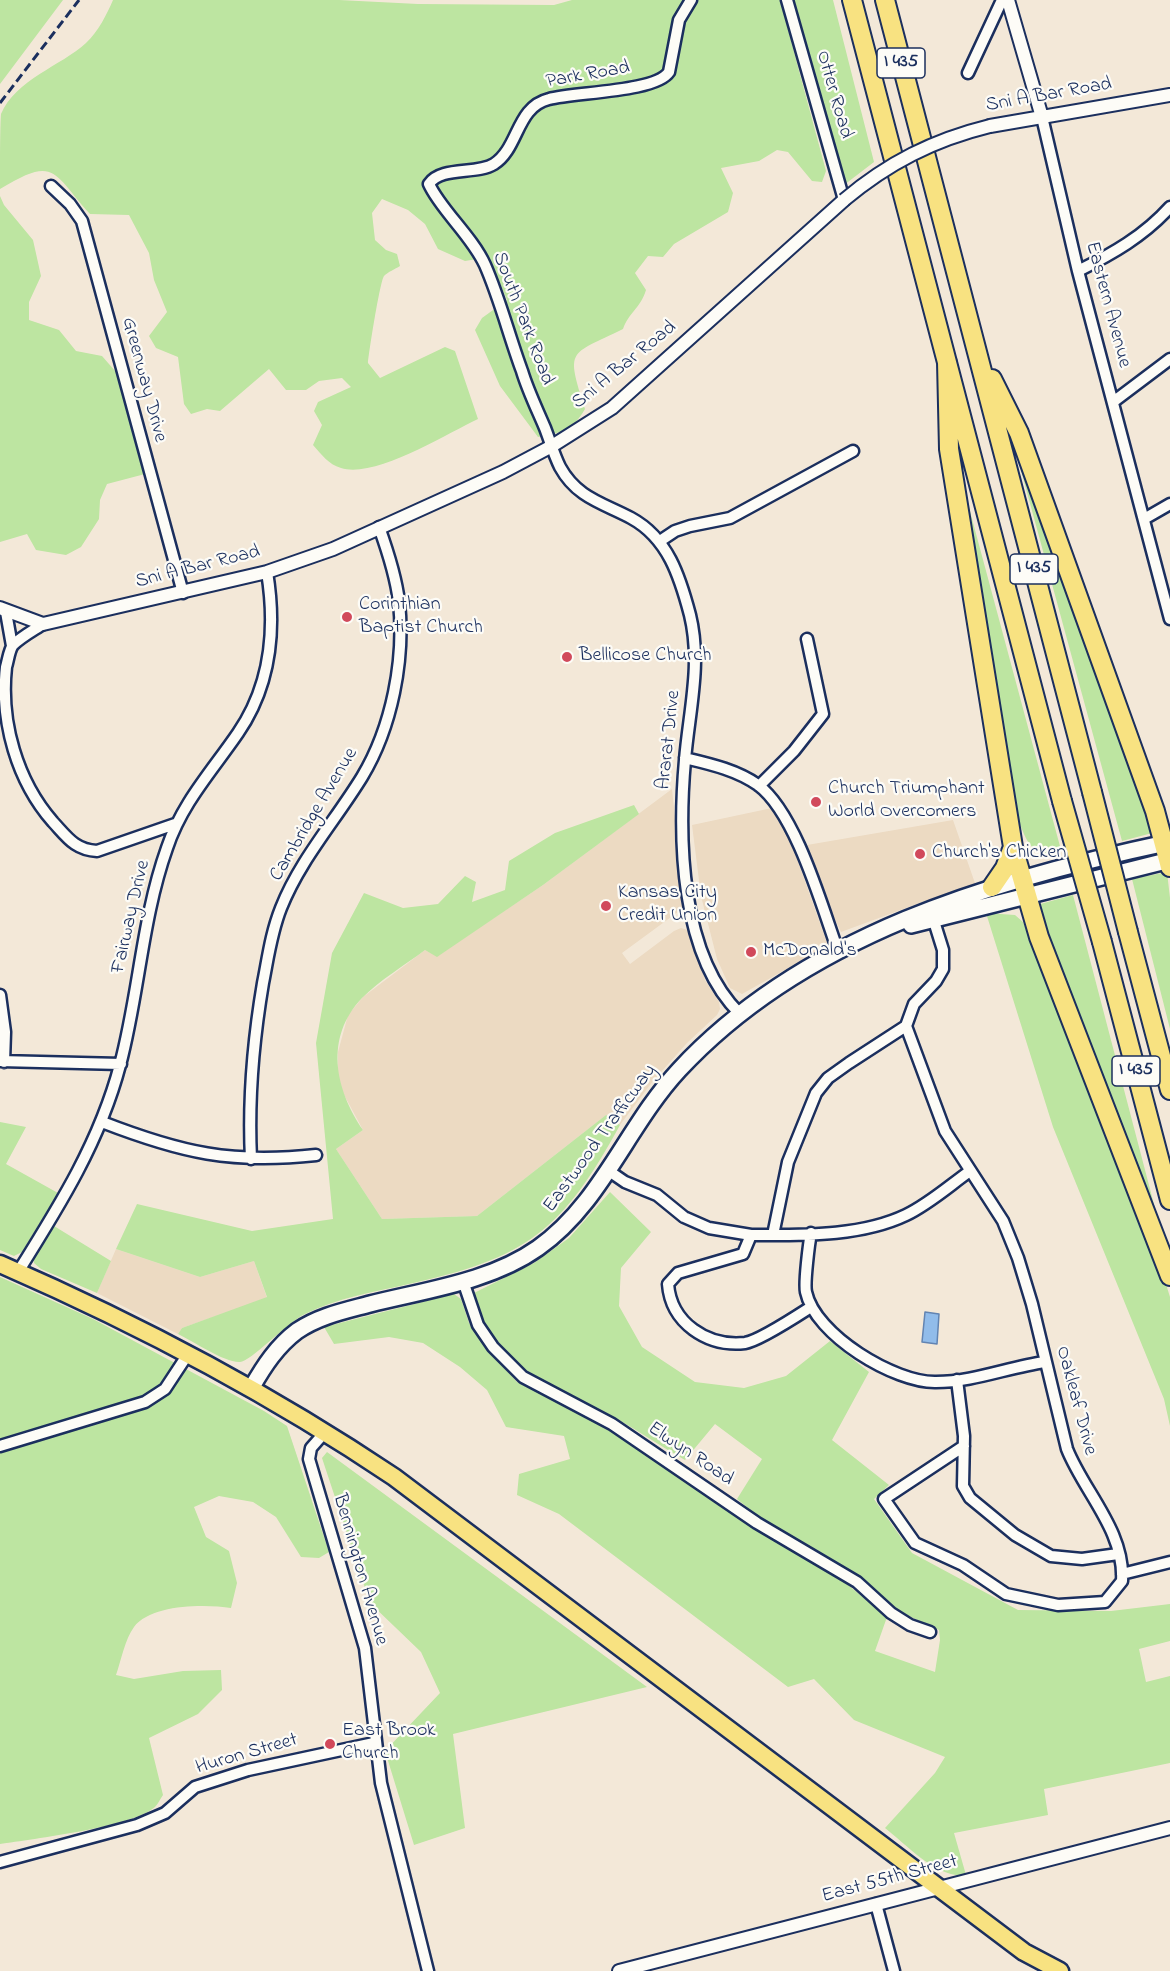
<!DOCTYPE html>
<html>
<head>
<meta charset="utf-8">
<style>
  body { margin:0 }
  canvas { display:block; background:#f3e8d8 }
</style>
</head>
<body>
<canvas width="1170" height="1971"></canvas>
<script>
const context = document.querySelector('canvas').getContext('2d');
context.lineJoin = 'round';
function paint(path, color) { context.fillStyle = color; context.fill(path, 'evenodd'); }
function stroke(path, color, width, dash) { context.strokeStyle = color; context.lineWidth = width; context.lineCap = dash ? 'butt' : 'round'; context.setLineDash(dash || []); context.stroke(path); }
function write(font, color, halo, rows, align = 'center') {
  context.font = font + ' "Indie Flower",sans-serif'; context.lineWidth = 4.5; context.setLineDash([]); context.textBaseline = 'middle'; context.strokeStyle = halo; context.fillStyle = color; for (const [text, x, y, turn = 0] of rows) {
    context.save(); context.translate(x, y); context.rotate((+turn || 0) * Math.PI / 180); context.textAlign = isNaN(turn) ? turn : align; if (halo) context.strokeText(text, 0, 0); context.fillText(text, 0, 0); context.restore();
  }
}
const built = new Path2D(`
  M672,789L684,903L682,909L622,953L630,964L674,931L681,928L688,930L692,935L705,980L719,1002L720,1009L717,1015L687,1043L653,1081L620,1125L606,1115L477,1216L382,1219L336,1149L363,1130L342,1091L338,1073V1052L348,1015L363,997L425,950L437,956L543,885Z
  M772,808L791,842L827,943L824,948L742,994L730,988L717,959L701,896L692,825Z
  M953,820L976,886L925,901L841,932L826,901L807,845Z
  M116,1249L200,1277L254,1261L267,1298L182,1328L178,1334L97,1293Z`);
const green = new Path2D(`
  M0,0H63L0,84Z
  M113,0H339L418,4L554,5L572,0H780L826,171L822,182L812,181L788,152L777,150L759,161L721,168L733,193L728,212L674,244L663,257L648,256L635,273L646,290C640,309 629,312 623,329C568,356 566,348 585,409C573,430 561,433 538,437L500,386L475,330L482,318L507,300L489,257L465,261L438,249L425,224L408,210L382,199L372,213L375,240L386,250L397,254L400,266C395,269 388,272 384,276C380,281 369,352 368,363L380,378L445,347L455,351L478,419C446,434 374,479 341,468C328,464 322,455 313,445L322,425L314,411L318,402L351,387L342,378L319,381L306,390H286L269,369L220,411L207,409L191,414L184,404L178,357L156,348L149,336L167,312L154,280L149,253L129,215L90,214C52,172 56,155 0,189C0,174 0,124 1,114C16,79 61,66 86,43C98,32 107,14 113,0Z
  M792,0H833L874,162L844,185Z
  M0,196L4,205L33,240L41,276L29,302V320L59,330L76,351L102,356L116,372L145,474L107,484L100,500L99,519L81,547L66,555L36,550L27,534L0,542Z
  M1019,463H1022L1156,832L1122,841Z
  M964,489L1061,850C1050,853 1041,857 1032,847C1010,822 999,719 994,683C984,619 974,554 964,489Z
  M634,805L639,814L543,885L437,957L425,950C405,965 380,980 362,998C324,1038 335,1089 363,1130L336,1149L382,1219L477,1216L606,1115L620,1125C562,1231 527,1258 409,1284C374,1292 337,1298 305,1314C288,1322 250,1362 240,1362C225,1363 193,1341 178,1334L182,1328L267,1297L254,1261L200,1277L116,1249L137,1204L252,1231L333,1219L316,1043L332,953L364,893L403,908L438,904L465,876L476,882L472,902L505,890L509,861L555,833Z
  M1167,872L1170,898V1029L1132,879Z
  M1073,895L1161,1231L1033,906Z
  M986,913L1015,915L1023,922L1075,1043L1165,1281L1170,1297V1426L1164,1399L1053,1127Z
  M0,1122L26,1127L6,1164L58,1193L22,1252L14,1256L0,1250Z
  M610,1192L651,1232L621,1268L619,1306L642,1347L695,1382L744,1388L786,1376L830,1341L869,1372L832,1440L889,1485L874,1499L912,1553L1018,1610L1111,1611L1170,1604V1641L1139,1649L1146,1682L1170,1676V1763L1044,1789L1048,1815L954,1833L966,1875C937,1879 907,1845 885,1828L935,1773L945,1757L854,1720L814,1679L788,1687L559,1514L517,1495L519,1474L570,1459L564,1436L506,1427L487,1390L460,1367L423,1343L389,1337L334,1344L324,1327L454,1294L461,1299L469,1323L496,1359L517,1382L609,1429L750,1523L842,1580L887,1617L875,1651L935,1672L940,1640L939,1630L898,1611L862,1579L759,1517L737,1499L762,1459L715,1424L685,1460C662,1447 640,1432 617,1419C562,1390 484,1365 474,1293L534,1263L569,1238Z
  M54,1226L111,1261L97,1293L41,1269L34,1263V1257Z
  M0,1277L93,1319L264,1411L287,1426L329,1552L319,1558L301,1557L276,1517L253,1502L219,1496L194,1507L206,1537L229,1551L237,1583L231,1608C205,1604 151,1604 134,1627C125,1639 121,1661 116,1675L134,1679L183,1671L221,1670L222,1690L198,1714L149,1738L163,1795C160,1799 158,1804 155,1807C132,1827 33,1839 0,1844Z
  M327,1452L647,1687L453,1734L465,1828L414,1845L385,1751L440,1693L421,1652L370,1603L322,1458Z`);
const water = new Path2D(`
  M925,1312L939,1314L937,1344L922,1342Z`);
const minor = new Path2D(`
  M691,0L679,20L669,72C656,92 575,92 549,99C516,107 519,148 494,164C476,175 441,166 429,184C440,209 472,236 485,265C500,299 509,336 522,371C528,391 537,409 545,428C550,441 554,455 560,467C577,498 603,503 631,518C668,538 680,577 690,615C702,664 689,711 685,760C678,839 680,955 740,1014
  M787,0L844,200
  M968,73L1002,0
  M1042,117L1078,271L1170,619
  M51,186L70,204L82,221L183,593
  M1078,271C1112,254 1144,236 1170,207
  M1113,402L1170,359
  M1144,519L1170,504
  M660,541L675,531L690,526L730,518L853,451
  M6,612L12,646
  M43,624C34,630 21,637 13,645C9,650 8,661 6,667C0,722 17,781 53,822C67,837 75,850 97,851L175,824
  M685,758C710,764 737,770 758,785C796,813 822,907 838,951
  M759,786L794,751L823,714L807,639
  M933,918L943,950V969L936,981L914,1004L906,1026L945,1131L1003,1221L1018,1258L1032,1304L1067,1449C1084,1492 1125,1531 1122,1581L1105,1602L1058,1605L1006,1594L963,1565L915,1543L884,1499L964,1446
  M0,995L5,1032L4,1062
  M0,1061L121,1064
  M102,1122C182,1153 231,1164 316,1155
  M251,1159C248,1099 253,1042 263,983C268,958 271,933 281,908C300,860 335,821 362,777C392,727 405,660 399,602C396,576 388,552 379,527
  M609,1171L625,1182L657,1195L684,1217L709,1228L751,1235
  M811,1233C809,1243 804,1283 806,1292C815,1335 895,1383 936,1382C973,1382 1009,1367 1045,1362
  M773,1235L788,1162L816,1093L828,1078L849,1063L906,1026
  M18,1272C60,1205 100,1141 120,1065C139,994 142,918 167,848C182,803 212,771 238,733C271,685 276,627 267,572
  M463,1281L478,1325L493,1347L523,1377L612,1424L757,1523L857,1582L891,1613L910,1625L930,1632
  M811,1307C797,1316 759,1341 745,1343C707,1347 671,1323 668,1284L678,1273L743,1254L751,1235C801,1235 860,1237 906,1215C929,1204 949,1186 970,1171
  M957,1380L964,1436L963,1486L970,1498L1015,1535L1051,1556L1082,1559L1118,1554
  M326,1431L311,1448L309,1459L365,1648L381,1783L428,1971
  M0,1446L145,1402L165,1389L188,1354
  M1122,1574L1170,1562
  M0,1862L137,1825L165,1813L195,1787L248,1770L374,1743
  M876,1904L894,1971`);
const tertiary = new Path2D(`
  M1008,0L1042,117
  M990,126L1170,95
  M0,608L43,624L267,572L333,549L503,472L552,446L612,408L844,200
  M619,1971L1170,1828`);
const secondary = new Path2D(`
  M911,925L1170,860
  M252,1387C264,1366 277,1346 297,1331C319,1316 344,1311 370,1304C425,1290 490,1282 538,1248C601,1204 627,1126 679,1070C804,935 995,879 1170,842`);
const trunk = new Path2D(`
  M0,1264C138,1324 269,1393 394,1477L1024,1952L1060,1971`);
const motorway = new Path2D(`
  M852,0L1062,801
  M885,0L1092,792
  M947,362L949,449L1013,847L1039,937L1170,1276
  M992,379L1019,433L1155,811L1170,867
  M992,887L1005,868L1013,847
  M1128,932L1170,1090
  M1102,942L1170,1200`);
const rail = new Path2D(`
  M0,103L79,0`);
const tertiaryBridge = new Path2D(`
  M844,200C888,163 933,140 990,126`);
const motorwayBridge = new Path2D(`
  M1092,792L1128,932
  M1062,801L1102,942`);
const markers = [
  [347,617,6,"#d1495b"],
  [567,657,6,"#d1495b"],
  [816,802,6,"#d1495b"],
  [920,854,6,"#d1495b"],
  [606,906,6,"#d1495b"],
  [751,952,6,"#d1495b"],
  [330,1744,6,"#d1495b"]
];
const shields = [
  [901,63,48],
  [1034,569,48],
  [1136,1071,48]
];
const shieldNames = [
  ["I 435",901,63],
  ["I 435",1034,569],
  ["I 435",1136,1071]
];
const streetNames = [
  ["Park Road",588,76,-10],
  ["Otter Road",833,95,74],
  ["Sni A Bar Road",1049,96,-10],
  ["Eastern Avenue",1107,305,75],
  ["South Park Road",522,319,69],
  ["Sni A Bar Road",625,366,-39],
  ["Greenway Drive",143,380,75],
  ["Sni A Bar Road",198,568,-14],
  ["Ararat Drive",670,740,-84],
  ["Cambridge Avenue",315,815,-59],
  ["Fairway Drive",132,917,-77],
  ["Eastwood Trafficway",601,1139,-54],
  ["Oakleaf Drive",1075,1401,75],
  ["Elwyn Road",690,1455,34],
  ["Bennington Avenue",359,1570,74],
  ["Huron Street",247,1755,-16],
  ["East 55th Street",890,1880,-15]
];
const poiNames = [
  ["Corinthian",359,606],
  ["Baptist Church",359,629],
  ["Bellicose Church",579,657],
  ["Church Triumphant",828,790],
  ["World Overcomers",828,813],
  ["Church's Chicken",932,854],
  ["Kansas City",618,894],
  ["Credit Union",618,917],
  ["McDonald's",763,952],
  ["East Brook",342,1732],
  ["Church",342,1755]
];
paint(built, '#ecdac2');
paint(green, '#bde5a1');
paint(water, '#91bcea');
stroke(water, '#6284b2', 1.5);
stroke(minor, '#1b2f5e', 15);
stroke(tertiary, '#1b2f5e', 16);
stroke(secondary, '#1b2f5e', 20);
stroke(trunk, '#1b2f5e', 21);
stroke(motorway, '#1b2f5e', 22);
stroke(minor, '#fdfcf7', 10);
stroke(tertiary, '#fdfcf7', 12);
stroke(secondary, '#fdfcf7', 15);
stroke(trunk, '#f8e281', 16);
stroke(motorway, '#f8e281', 18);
stroke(rail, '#1b2f5e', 3, [9, 4.5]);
stroke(tertiaryBridge, '#1b2f5e', 16, []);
stroke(motorwayBridge, '#1b2f5e', 22, []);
stroke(tertiaryBridge, '#fdfcf7', 12);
stroke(motorwayBridge, '#f8e281', 18);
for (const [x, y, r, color] of markers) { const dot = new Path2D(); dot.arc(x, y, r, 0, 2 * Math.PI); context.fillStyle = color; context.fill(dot); stroke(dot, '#fdfcf7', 2); }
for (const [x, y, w] of shields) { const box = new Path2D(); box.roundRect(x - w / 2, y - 15, w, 30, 4.5); context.fillStyle = '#fdfcf7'; context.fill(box); stroke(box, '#1b2f5e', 1.5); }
write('bold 18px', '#1b2f5e', null, shieldNames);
write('20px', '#1b2f5e', '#fdfcf7', streetNames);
write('20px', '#1b2f5e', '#fdfcf7', poiNames, 'left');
</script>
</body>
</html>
